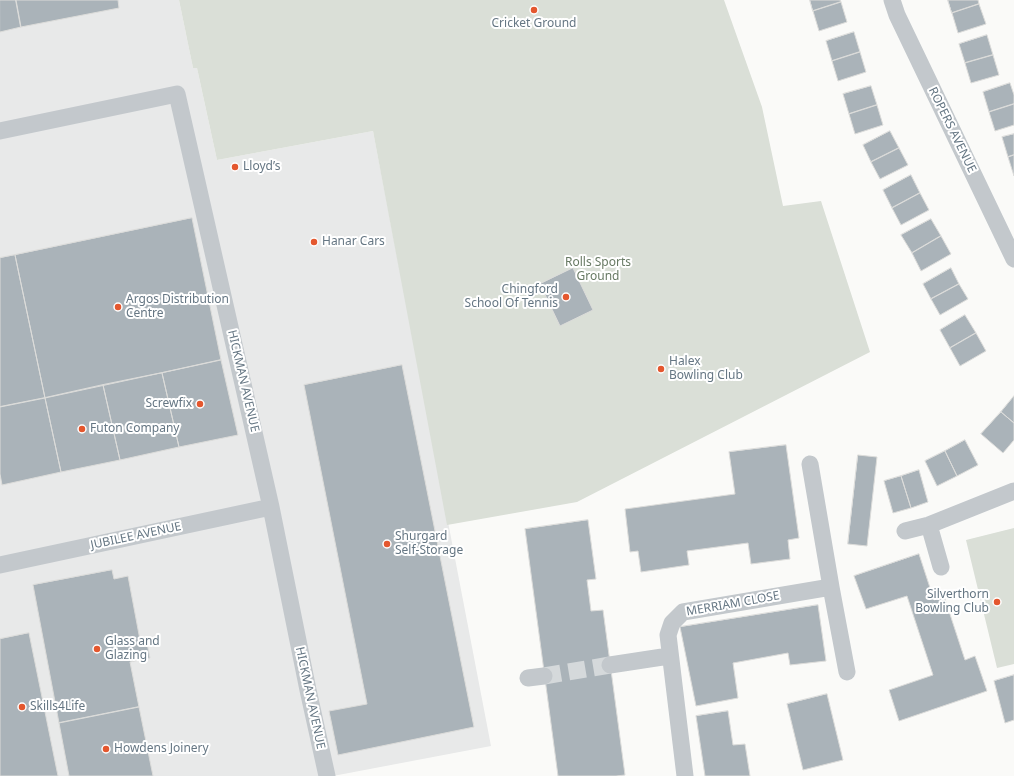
<!DOCTYPE html>
<html>
<head>
<meta charset="utf-8">
<style>
  body { margin:0 }
  canvas { display:block; background:#fafaf8 }
</style>
</head>
<body>
<canvas width="1014" height="776"></canvas>
<script>
const context = document.querySelector('canvas').getContext('2d');
context.lineJoin = 'round';
function paint(path, color) { context.fillStyle = color; context.fill(path, 'evenodd'); }
function stroke(path, color, width, dash) { context.strokeStyle = color; context.lineWidth = width; context.lineCap = dash ? 'butt' : 'round'; context.setLineDash(dash || []); context.stroke(path); }
function write(font, color, halo, rows, align = 'center') {
  context.font = font + ' "Noto Sans",sans-serif'; context.lineWidth = 4; context.setLineDash([]); context.textBaseline = 'middle'; context.strokeStyle = halo; context.fillStyle = color; for (const [text, x, y, turn = 0] of rows) {
    context.save(); context.translate(x, y); context.rotate((+turn || 0) * Math.PI / 180); context.textAlign = isNaN(turn) ? turn : align; if (halo) context.strokeText(text, 0, 0); context.fillText(text, 0, 0); context.restore();
  }
}
const built = new Path2D(`
  M0,0H179L193,68H197L217,160L373,131L491,746L333,776H0Z`);
const green = new Path2D(`
  M179,0H724L762,107L783,206L821,201L870,352L577,502L447,525L373,131L217,160L197,68H193Z
  M1014,528V664L997,668L966,540Z`);
const building = new Path2D(`
  M0,0H16L21,27L0,32Z
  M16,0H118L119,8L21,27Z
  M810,0H840L841,2L813,11Z
  M948,0H978L979,4L952,13Z
  M841,2L847,22L819,31L813,11Z
  M979,4L986,24L958,33L952,13Z
  M854,32L860,52L832,61L826,41Z
  M987,35L993,55L965,63L959,44Z
  M860,52L866,72L838,81L832,61Z
  M993,55L999,75L971,83L965,63Z
  M1010,83L1014,95V104L989,112L983,92Z
  M871,86L877,105L849,114L843,94Z
  M1014,104V125L995,131L989,112Z
  M877,105L883,125L855,134L849,114Z
  M890,131L899,148L871,162L863,145Z
  M1014,134V155L1008,157L1002,137Z
  M899,148L908,165L880,179L871,162Z
  M1014,155V176L1008,157Z
  M911,175L920,193L892,208L883,190Z
  M920,193L929,210L901,225L892,208Z
  M192,218L221,360L45,398L15,255Z
  M931,219L941,236L912,253L901,235Z
  M941,236L951,254L921,271L912,253Z
  M15,255L45,398L0,407V258Z
  M573,268L593,310L560,326L540,284Z
  M951,268L959,284L931,299L923,284Z
  M959,284L968,299L940,315L931,299Z
  M965,315L976,333L950,348L940,330Z
  M976,333L986,351L960,366L950,348Z
  M221,360L238,435L179,447L162,373Z
  M402,365L474,727L338,755L329,711L367,704L304,385Z
  M162,373L179,447L120,460L103,385Z
  M103,385L120,460L61,472L45,398Z
  M1014,396V423L1001,412Z
  M45,398L61,472L2,485L0,474V407Z
  M1001,412L1014,423V440L1003,453L981,434Z
  M965,440L978,465L957,476L945,451Z
  M786,445L799,538L788,540L790,559L751,564L748,543L687,551L689,565L641,572L638,551L630,552L625,509L735,494L729,452Z
  M945,451L957,476L937,486L925,461Z
  M858,455L877,457L867,546L848,544Z
  M919,470L928,502L911,508L901,476Z
  M901,476L911,508L893,513L884,481Z
  M588,520L596,579L587,580L591,611L603,610L625,775L616,776H558L525,529Z
  M919,554L934,600L944,596L965,660L975,656L987,691L899,721L889,690L933,675L907,596L866,609L854,576Z
  M112,570L114,579L128,576L140,640L146,638L150,658L130,662L139,707L59,723L33,585Z
  M818,605L826,661L790,665L788,653L733,663L738,698L696,706L680,627Z
  M29,633L58,776H0V639Z
  M1014,675V720L1005,723L994,681Z
  M827,694L843,760L803,770L787,704Z
  M139,707L153,776H69L59,723Z
  M728,711L733,745L745,744L750,776H705L696,716Z`);
const minorTunnel = new Path2D(`
  M544,676L610,665`);
const minor = new Path2D(`
  M892,0L897,15L1014,259
  M0,131L177,94L271,507L308,690L327,776
  M810,464L831,587
  M929,525L941,567
  M905,531L929,525L1014,491
  M0,565L271,507
  M610,665L669,656
  M528,678L544,676
  M685,776L668,635L672,623L683,612L831,587L847,672`);
const markers = [
  [534,10,4,"#e4572e"],
  [235,167,4,"#e4572e"],
  [314,242,4,"#e4572e"],
  [566,297,4,"#e4572e"],
  [118,307,4,"#e4572e"],
  [661,369,4,"#e4572e"],
  [200,404,4,"#e4572e"],
  [82,429,4,"#e4572e"],
  [387,544,4,"#e4572e"],
  [997,602,4,"#e4572e"],
  [97,649,4,"#e4572e"],
  [22,707,4,"#e4572e"],
  [106,749,4,"#e4572e"]
];
const poiNames = [
  ["Cricket Ground",534,24,"center"],
  ["Lloyd’s",243,167],
  ["Hanar Cars",322,242],
  ["Chingford",558,290,"right"],
  ["School Of Tennis",558,304,"right"],
  ["Argos Distribution",126,300],
  ["Centre",126,314],
  ["Halex",669,362],
  ["Bowling Club",669,376],
  ["Screwfix",192,404,"right"],
  ["Futon Company",90,429],
  ["Shurgard",395,537],
  ["Self-Storage",395,551],
  ["Silverthorn",989,595,"right"],
  ["Bowling Club",989,609,"right"],
  ["Glass and",105,642],
  ["Glazing",105,656],
  ["Skills4Life",30,707],
  ["Howdens Joinery",114,749]
];
const streetNames = [
  ["ROPERS AVENUE",952,130,64],
  ["HICKMAN AVENUE",243,381,77],
  ["JUBILEE AVENUE",136,536,-12],
  ["MERRIAM CLOSE",733,604,-10],
  ["HICKMAN AVENUE",310,698,78]
];
const parkNames = [
  ["Rolls Sports",598,263],
  ["Ground",598,277]
];
paint(built, '#e8e9e9');
paint(green, '#dadfd7');
paint(building, '#aab3b9');
stroke(building, '#dcdcda', 1);
stroke(minorTunnel, '#d5d9db', 17, [17, 8]);
stroke(minor, '#c3c8cc', 17);
for (const [x, y, r, color] of markers) { const dot = new Path2D(); dot.arc(x, y, r, 0, 2 * Math.PI); context.fillStyle = color; context.fill(dot); stroke(dot, '#fff', 1.5); }
write('12px', '#657683', '#fff', poiNames, 'left');
write('12px', '#657683', '#fff', streetNames);
write('12px', '#687a64', '#fff', parkNames);
</script>
</body>
</html>
